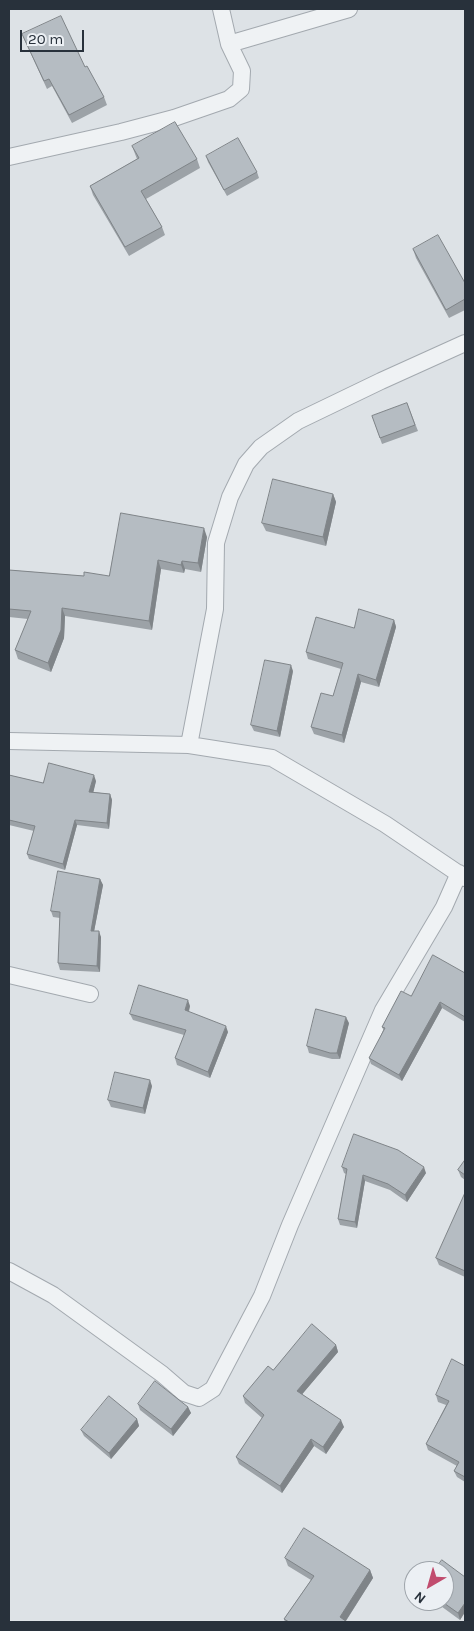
<!DOCTYPE html>
<html>
<head>
<meta charset="utf-8">
<style>
  body { margin:0 }
  #map { position:relative; width:474px; height:1631px; overflow:hidden; background:#dde2e6; font-family:Karla,sans-serif }
  canvas { display:block }
  .frame { position:absolute; inset:0; border:10px solid #28313b; pointer-events:none }
  .north { position:absolute; left:404px; top:1561px; width:50px; height:50px; box-sizing:border-box; background:#ecf0f4; border:1px solid #9ea4aa; border-radius:50%; rotate:218deg; font-size:14px; font-weight:700; line-height:20px; text-align:center; color:#28313b }
  .north::after { content:''; display:block; margin:auto; width:18px; height:22px; background:#c14c6e; clip-path:polygon(50% 0,100% 100%,50% 72%,0 100%) }
  .scale { position:absolute; left:20px; top:30px; width:64px; height:22px; box-sizing:border-box; border:2px solid #28313b; border-top:0; padding-left:6px; font-size:15px; line-height:18px; white-space:nowrap; color:#28313b; -webkit-text-stroke:4px #ecf0f4; paint-order:stroke }
</style>
</head>
<body>
<div id="map">
<canvas width="474" height="1631"></canvas>
<div class="frame"></div>
<div class="north">N</div>
<div class="scale">20 m</div>
</div>
<script>
const context = document.querySelector('canvas').getContext('2d');
context.lineJoin = 'round';
function stroke(path, color, width, dash) { context.strokeStyle = color; context.lineWidth = width; context.lineCap = dash ? 'butt' : 'round'; context.setLineDash(dash || []); context.stroke(path); }
function paint(path, color) { context.fillStyle = color; context.fill(path, 'evenodd'); }
const minor = new Path2D(`
  M229,44L349,9
  M9,157L121,132L174,118L229,99L241,89L242,71L229,44L221,9
  M9,741L189,745L272,758L385,824L465,878
  M189,745L215,609L216,543L230,497L246,464L261,447L298,421L381,381L465,343
  M9,975L90,994
  M9,1271L53,1295L162,1374L184,1393L199,1398L213,1389L262,1296L290,1225L383,1010L444,907L459,873`);
const wall = new Path2D(`
  M22,34L85,67L104,97L107,105L72,123L52,86L47,89L25,41Z
  M132,146L197,159L200,168L146,199L162,227L165,235L129,256L93,195L90,186L137,159Z
  M206,156L257,172L259,178L227,196L208,162Z
  M413,249L465,283V310L449,318L416,258Z
  M407,403L418,431L382,444L372,416Z
  M333,494L336,502L326,546L266,531L262,523Z
  M207,537L201,572L185,569L184,573L161,569L152,630L65,616L64,638L51,672L18,659L15,650L28,619L9,617V570L84,576H109Z
  M394,620L396,627L379,687L361,682L344,743L314,734L311,727L333,696L341,669L308,659L306,652L354,628Z
  M293,671L280,737L254,731L251,725Z
  M9,775L43,783L96,781L93,792L110,794L112,800L109,829L77,825L65,870L29,859L27,854L34,831L9,825Z
  M100,879L103,885L94,931L101,937L100,972L60,970L58,963L60,918L53,917L51,911Z
  M465,973V1022L442,1008L402,1081L371,1064L369,1058L384,1031L382,1027L411,996Z
  M190,1006L189,1012L228,1032L210,1078L177,1065L175,1058L184,1035L133,1020L130,1014Z
  M349,1023L340,1059H332L309,1053L307,1046Z
  M152,1086L145,1114L111,1107L108,1100Z
  M465,1160V1180L461,1177L458,1170Z
  M342,1167L426,1173L407,1202L390,1190L365,1181L357,1228L340,1225L338,1219L346,1174L344,1173Z
  M465,1193V1277L439,1265L436,1258Z
  M336,1345L338,1352L302,1394L344,1427L326,1454L314,1446L282,1493L239,1464L236,1457L262,1418L245,1403L243,1396L273,1370Z
  M465,1366V1482L457,1477L454,1471L457,1466L428,1450L426,1444L446,1405L438,1402L436,1395Z
  M138,1404L188,1407L191,1413L173,1436L140,1410Z
  M137,1419L139,1426L111,1459L84,1436L81,1430Z
  M285,1558L370,1570L373,1578L346,1621L347,1622H285L284,1619L311,1580L288,1566Z
  M465,1577V1612L460,1620L434,1601H444Z`);
const shadedWall = new Path2D(`
  M333,494L336,502L326,546L323,537Z
  M204,528L207,537L201,572L198,563Z
  M158,560L161,569L152,630L149,621Z
  M182,561L185,569L184,573L181,565Z
  M62,608L65,616L64,638L51,672L48,663Z
  M394,620L396,627L379,687L376,680Z
  M291,665L293,671L280,737L277,731Z
  M358,674L361,682L344,743L342,735Z
  M94,775L96,781L92,798L89,792Z
  M110,794L112,800L109,829L107,823Z
  M75,820L77,825L65,870L63,864Z
  M100,879L103,885L93,937L91,931Z
  M99,931L101,937L100,972L97,966Z
  M188,1000L190,1006L187,1016L185,1010Z
  M440,1002L442,1008L402,1081L399,1075Z
  M346,1017L349,1023L340,1059L337,1053Z
  M226,1026L228,1032L210,1078L208,1072Z
  M150,1080L152,1086L145,1114L143,1108Z
  M424,1167L426,1173L407,1202L405,1195Z
  M363,1175L365,1181L357,1228L355,1222Z
  M336,1345L338,1352L299,1398L297,1391Z
  M188,1407L191,1413L173,1436L171,1429Z
  M137,1419L139,1426L111,1459L109,1453Z
  M341,1420L344,1427L326,1454L323,1447Z
  M311,1439L314,1446L282,1493L280,1486Z
  M370,1570L373,1578L345,1622L340,1617Z
  M465,1603V1612L460,1620L458,1613Z`);
const building = new Path2D(`
  M61,16L85,67L87,66L104,97L69,115L49,79L44,81L22,34Z
  M175,122L197,159L141,191L162,227L125,247L90,186L139,158L132,146Z
  M238,138L257,172L224,190L206,156Z
  M438,235L465,283V299L446,310L413,249Z
  M407,403L415,425L380,438L372,416Z
  M273,479L333,494L323,537L262,523Z
  M121,513L204,528L198,563L182,561L181,565L158,560L149,621L62,608L61,630L48,663L15,650L31,611L9,609V570L84,576V572L109,576Z
  M359,609L394,620L376,680L358,674L342,735L311,727L321,693L333,696L343,663L306,652L316,617L354,628Z
  M265,660L291,665L277,731L251,725Z
  M49,763L94,775L89,792L110,794L107,823L75,820L63,864L27,854L35,826L9,820V775L43,783Z
  M58,871L100,879L91,931H99L97,966L58,963L60,912L51,911Z
  M433,955L465,973V1017L440,1002L399,1075L369,1058L385,1028L382,1027L401,991L411,996Z
  M139,985L188,1000L185,1010L226,1026L208,1072L175,1058L186,1030L130,1014Z
  M316,1009L346,1017L337,1053H330L307,1046Z
  M115,1072L150,1080L143,1108L108,1100Z
  M354,1134L398,1150L424,1167L405,1195L388,1184L363,1175L355,1222L338,1219L347,1169L342,1167Z
  M465,1160V1175L458,1170Z
  M465,1193V1271L436,1258Z
  M312,1324L336,1345L297,1391L341,1420L323,1447L311,1439L280,1486L236,1457L264,1415L243,1396L268,1366L273,1370Z
  M452,1359L465,1366V1477L454,1471L459,1462L426,1444L449,1401L436,1395Z
  M155,1381L188,1407L171,1429L138,1404Z
  M109,1396L137,1419L109,1453L81,1430Z
  M304,1528L370,1570L340,1617L347,1622H289L284,1619L314,1576L285,1558Z
  M442,1560L465,1577V1603L458,1613L441,1601H444V1571H434Z`);
stroke(minor, '#a3a9af', 18);
stroke(minor, '#eff2f4', 16);
paint(wall, '#9ca2a7');
paint(shadedWall, '#7f8488');
paint(building, '#b5bcc2');
stroke(building, '#7f8488', 1);
</script>
</body>
</html>
